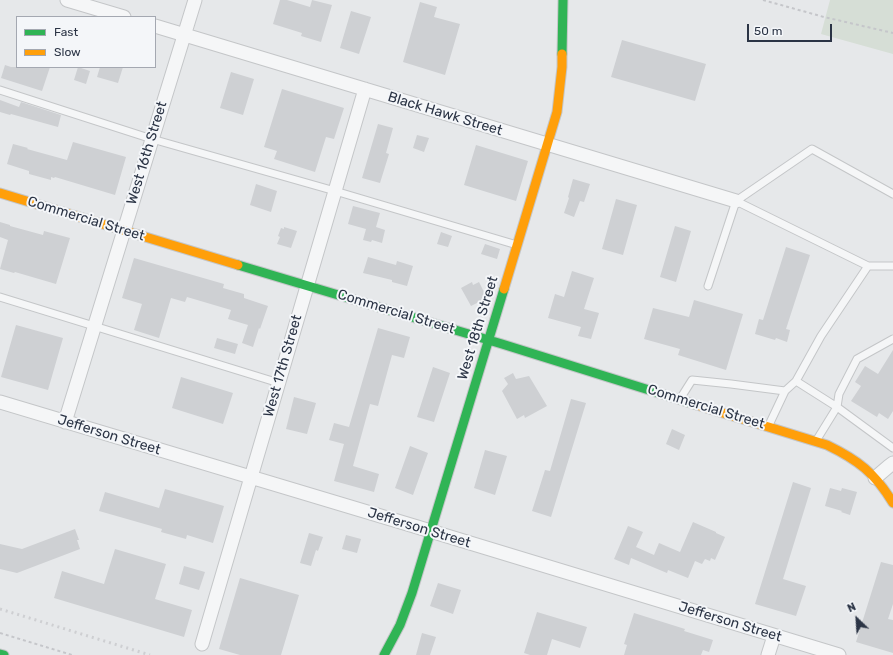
<!DOCTYPE html>
<html>
<head>
<meta charset="utf-8">
<style>
  body { margin:0 }
  #map { position:relative; width:893px; height:655px; overflow:hidden; background:#e6e8ea; font-family:Rubik,sans-serif }
  canvas { display:block }
  .legend { position:absolute; left:16px; top:16px; width:140px; height:52px; box-sizing:border-box; background:#f4f6f9; border:1px solid #a4a8b1; margin:0; padding:5px 7px; list-style:none; font-size:12px; color:#2b3445 }
  .legend li { display:flex; align-items:center; gap:8px; height:20px }
  .legend b { width:20px; border:1px solid #a4a8b1 }
  .north { position:absolute; left:837px; top:599px; width:40px; height:40px; -webkit-text-stroke:3px #f4f6f9; paint-order:stroke; rotate:335deg; font-size:11px; font-weight:700; line-height:16px; text-align:center; color:#2b3445 }
  .north::after { content:''; display:block; margin:auto; width:14px; height:18px; background:#2b3445; clip-path:polygon(50% 0,100% 100%,50% 72%,0 100%) }
  .scale { position:absolute; left:747px; top:24px; width:85px; height:18px; box-sizing:border-box; border:2px solid #2b3445; border-top:0; padding-left:5px; font-size:12px; line-height:14px; white-space:nowrap; color:#2b3445; -webkit-text-stroke:3px #f4f6f9; paint-order:stroke }
</style>
</head>
<body>
<div id="map">
<canvas width="893" height="655"></canvas>
<ul class="legend">
<li><b style="height:5px;background:#30b455"></b>Fast</li>
<li><b style="height:5px;background:#ff9f0a"></b>Slow</li>
</ul>
<div class="north">N</div>
<div class="scale">50 m</div>
</div>
<script>
const context = document.querySelector('canvas').getContext('2d');
context.lineJoin = 'round';
function paint(path, color) { context.fillStyle = color; context.fill(path, 'evenodd'); }
function stroke(path, color, width, dash) { context.strokeStyle = color; context.lineWidth = width; context.lineCap = dash ? 'butt' : 'round'; context.setLineDash(dash || []); context.stroke(path); }
function write(font, color, halo, rows, align = 'center') {
  context.font = font + ' Rubik,sans-serif'; context.lineWidth = 4; context.setLineDash([]); context.textBaseline = 'middle'; context.strokeStyle = halo; context.fillStyle = color; for (const [text, x, y, turn = 0] of rows) {
    context.save(); context.translate(x, y); context.rotate((+turn || 0) * Math.PI / 180); context.textAlign = isNaN(turn) ? turn : align; if (halo) context.strokeText(text, 0, 0); context.fillText(text, 0, 0); context.restore();
  }
}
const green = new Path2D(`
  M830,0H893V54L821,34Z`);
const building = new Path2D(`
  M280,0H287L310,7L312,0L332,5L321,42L301,36L302,33L273,24Z
  M420,2L437,7L434,17L460,24L445,75L403,62Z
  M351,11L371,17L359,54L340,48Z
  M622,40L706,64L695,101L611,77Z
  M5,65L11,67H50L42,91L1,78Z
  M78,67L90,71L86,84L74,80Z
  M100,67H123L118,83L97,77Z
  M231,72L254,79L243,115L220,108Z
  M282,89L344,108L334,139L326,137L315,172L274,159L277,151L264,147Z
  M0,100L19,107L21,102L61,115L58,127L11,114L10,115L0,112Z
  M378,124L393,128L386,153L389,154L380,183L362,178Z
  M417,135L429,138L424,152L413,148Z
  M73,142L126,157L115,195L55,177L54,178L51,177V180L29,174V171L7,164L13,144L28,148L27,149L67,160Z
  M476,145L528,161L516,201L464,185Z
  M573,179L590,184L584,202L580,201L574,217L564,213L569,198L568,197Z
  M256,184L277,191L271,212L250,205Z
  M616,199L637,205L623,255L602,249Z
  M353,206L380,213L376,227L385,230L382,243L372,240L371,242L363,240L366,229L348,224Z
  M0,222L10,225V226L43,235L44,231L70,238L56,284L15,272L14,273L0,269L8,240L0,237Z
  M675,226L691,231L676,282L660,277Z
  M284,227L297,231L291,248L277,244L280,237L278,236L281,228L284,229Z
  M441,232L452,236L448,247L437,244Z
  M485,244L500,249L497,259L481,254Z
  M786,247L810,255L786,329L790,330L787,342L776,338L775,340L755,334L759,319L763,320Z
  M368,257L396,265L397,261L413,266L407,286L392,282V280L363,273Z
  M134,258L224,284L223,288L244,294V298L268,306L260,329L259,328L253,347L242,343L248,325L228,319L231,310L187,297L185,302L171,298L159,338L134,330L142,304L122,298Z
  M572,271L594,278L584,309L599,313L591,339L578,336L581,327L548,318L555,294L564,297Z
  M472,282L473,285L479,282L487,298L471,306L461,288Z
  M694,300L743,314L726,370L678,355L680,349L644,339L653,308L689,317Z
  M16,325L63,338L48,390L1,377Z
  M378,328L410,337L404,358L392,355L378,406L370,404L353,466L379,474L374,492L334,481L344,444L329,440L334,423L349,427Z
  M217,338L238,344L235,354L214,348Z
  M893,350V411L888,419L879,413L877,417L851,401L861,386L855,382L865,366L878,374Z
  M433,367L450,373L434,422L417,417Z
  M513,373L516,379L529,376L547,406L525,418L524,415L517,419L502,391L508,384L504,378Z
  M181,377L233,393L223,424L172,408Z
  M294,397L316,403L307,434L286,429Z
  M571,399L586,403L551,517L532,511L545,470L550,471Z
  M672,429L685,435L679,450L666,444Z
  M410,446L428,453L413,495L395,488Z
  M485,450L507,456L495,495L474,488Z
  M793,482L811,488L783,579L806,586L796,616L755,604Z
  M830,488L841,491L842,488L857,492L850,515L841,512L842,511L825,506Z
  M165,489L224,506L213,543L187,535L186,539L161,532L162,529L99,511L105,492L159,508Z
  M693,522L716,532V533L725,537L715,560L711,558L710,561L705,559L702,564L695,561L688,578L668,570L667,573L631,558L629,565L614,559L628,526L643,532L636,547L654,555L659,543L680,552Z
  M75,529L79,540H77L80,549L17,573L0,569V544L22,549Z
  M309,533L323,537L318,551L316,550L311,566L300,563Z
  M346,535L361,539L357,553L342,549Z
  M115,549L166,564L155,599L192,610L184,637L54,598L62,571L104,584Z
  M881,562L893,565V604L888,619L893,620V653L856,642Z
  M184,566L205,572L199,590L179,584Z
  M240,578L299,595L281,655H240L219,649Z
  M438,583L461,590L453,614L430,606Z
  M537,612L587,627L580,648L552,639L547,655H530L524,653Z
  M634,613L685,629L684,631L713,640L709,652L703,650L701,655H624L627,645L624,644Z
  M422,633L436,637L430,655H416Z`);
const path = new Path2D(`
  M763,0L824,17L893,33
  M0,633L72,655`);
const lane = new Path2D(`
  M0,90L152,139L335,191L517,245
  M736,201L812,149L893,194
  M868,266H893
  M708,286L736,201L868,266L821,336L796,381L785,391
  M0,297L279,383
  M796,381L837,407L839,394L857,359L893,339
  M680,399L692,380L731,384L785,391L768,427
  M816,441L837,407L893,448`);
const street = new Path2D(`
  M67,0L124,17
  M155,26L736,201
  M0,402L414,526L839,655
  M65,422L195,0
  M875,478L889,466L893,463
  M202,644L365,89
  M768,655L774,636`);
const fast = new Path2D(`
  M562,54L563,0
  M238,265L502,344L697,405
  M0,654L4,655
  M384,655L400,625L412,593L504,289`);
const slow = new Path2D(`
  M0,193L238,265
  M504,289L557,112L562,67V54
  M697,405L827,445C858,460 875,473 893,503`);
const rail = new Path2D(`
  M0,609L150,655`);
const streetNames = [
  ["Black Hawk Street",445,114,17],
  ["West 16th Street",147,153,-73],
  ["Commercial Street",86,219,17],
  ["Commercial Street",396,312,17],
  ["West 18th Street",478,328,-73],
  ["West 17th Street",283,366,-74],
  ["Commercial Street",706,407,17],
  ["Jefferson Street",109,435,17],
  ["Jefferson Street",419,528,17],
  ["Jefferson Street",730,622,17]
];
paint(green, '#d6ded6');
paint(building, '#ced0d3');
stroke(lane, '#c4c6c8', 9);
stroke(street, '#c4c6c8', 15);
stroke(fast, '#c4c6c8', 11);
stroke(slow, '#c4c6c8', 11);
stroke(path, '#c5c6ca', 2, [3, 3]);
stroke(lane, '#f5f6f7', 7);
stroke(street, '#f5f6f7', 13);
stroke(fast, '#30b455', 9);
stroke(slow, '#ff9f0a', 9);
stroke(rail, '#cecfd2', 3, [2, 4]);
write('14px', '#2b3445', '#f4f6f9', streetNames);
</script>
</body>
</html>
